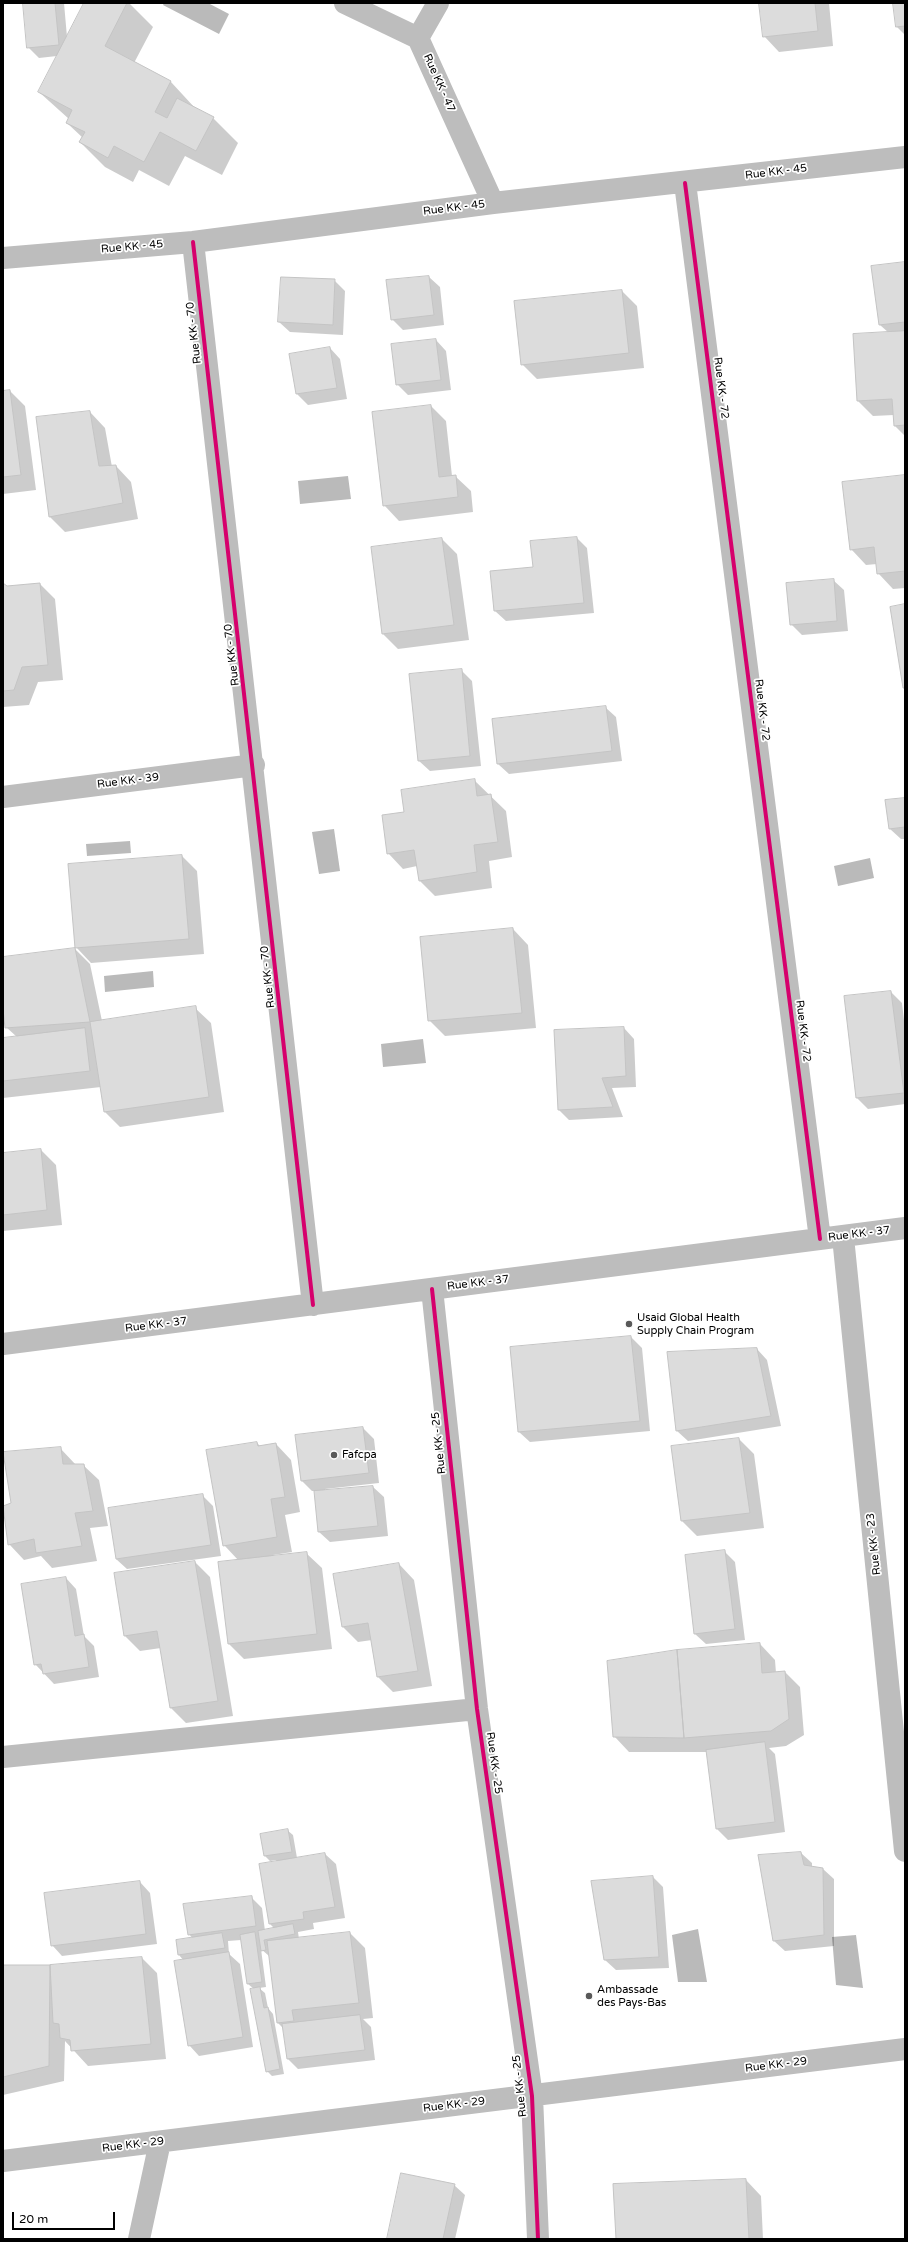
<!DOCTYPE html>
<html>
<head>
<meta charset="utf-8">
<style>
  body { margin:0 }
  #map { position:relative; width:908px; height:2242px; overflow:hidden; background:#fff; font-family:"Varela Round",sans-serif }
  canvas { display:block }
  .frame { position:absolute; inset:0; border:4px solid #000; pointer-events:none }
  .scale { position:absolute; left:12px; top:2212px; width:103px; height:18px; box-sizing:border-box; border:2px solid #000; border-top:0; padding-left:5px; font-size:12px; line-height:14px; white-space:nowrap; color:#000; -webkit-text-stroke:3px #fff; paint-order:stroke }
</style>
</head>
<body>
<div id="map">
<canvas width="908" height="2242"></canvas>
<div class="frame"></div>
<div class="scale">20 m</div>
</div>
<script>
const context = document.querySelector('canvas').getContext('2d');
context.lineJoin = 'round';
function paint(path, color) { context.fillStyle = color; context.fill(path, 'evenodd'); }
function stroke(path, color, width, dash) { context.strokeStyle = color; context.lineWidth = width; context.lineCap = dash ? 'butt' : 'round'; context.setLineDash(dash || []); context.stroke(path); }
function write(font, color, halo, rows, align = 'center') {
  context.font = font + ' "Varela Round",sans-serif'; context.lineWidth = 3.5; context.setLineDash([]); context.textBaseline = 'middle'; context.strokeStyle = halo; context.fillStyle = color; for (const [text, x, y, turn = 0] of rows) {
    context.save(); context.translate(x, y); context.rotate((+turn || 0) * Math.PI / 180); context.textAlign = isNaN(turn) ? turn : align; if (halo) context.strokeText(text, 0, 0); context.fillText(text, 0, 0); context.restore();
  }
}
const water = new Path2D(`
  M164,3H208L229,14L219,34L163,5Z
  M348,476L351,499L300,504L298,481Z
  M334,829L340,871L319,874L312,832Z
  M130,841L131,853L87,856L86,844Z
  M870,858L874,878L838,886L834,866Z
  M153,971L154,987L105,992L104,976Z
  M423,1039L426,1063L383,1067L381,1044Z
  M698,1929L707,1982H678L672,1935Z
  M856,1935L863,1988L836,1985L832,1937Z`);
const shadow = new Path2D(`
  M24,3H64L67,37L85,3H129L153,27L134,63L171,82L195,108L213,118L238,143L222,175L185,156L169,186L139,170L133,182L105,167L80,142L83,138L67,123L69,119L39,92L57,56L39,58L28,47Z
  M760,3H829L833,46L779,52L764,36Z
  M894,3H905V35L897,27Z
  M905,263V436L895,426L894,415L873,416L858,401L854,335L889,333L880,325Z
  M429,277L440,287L444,325L403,330L392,319Z
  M334,280L345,291L343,335L290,332L279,322Z
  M622,291L637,306L644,368L537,379L522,364Z
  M436,340L446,351L451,390L408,395L397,384Z
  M330,348L340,359L347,399L308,405L297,394L290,355Z
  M10,391L25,406L36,490L3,494V392Z
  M431,406L446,421L452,476H455L471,491L473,512L399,521L384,505Z
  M90,412L105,428L112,467L116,466L131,482L138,519L65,532L49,516Z
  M905,476V588L893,589L878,573L877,564L866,565L851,549Z
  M577,538L587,548L594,613L506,621L495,611L535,568Z
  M442,539L457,554L469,640L398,649L383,634Z
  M833,580L844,590L848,631L802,635L791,624Z
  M3,584L7,587L40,584L55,599L63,680L38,682L29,705L3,707Z
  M461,670L472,681L481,766L430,771L419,761Z
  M605,707L616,717L622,761L509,774L498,764Z
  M474,780L506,811L512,857L489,861L492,888L435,896L420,881L417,866L403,869L388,853L405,813Z
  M905,799V839H901L890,829L886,801Z
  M182,856L197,871L204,954L91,963L76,947Z
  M513,929L528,945L536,1028L445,1036L429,1020Z
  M75,949L90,964L102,1021L195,1008L211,1023L224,1112L120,1127L105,1112L101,1087L3,1098V1039L17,1037L6,1027L3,1001V958Z
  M891,992L902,1003L905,1029V1104L868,1109L857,1098L845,997Z
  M624,1028L634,1039L636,1087L612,1088L623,1117L569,1120L559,1110Z
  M41,1150L56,1165L62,1225L3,1231V1154Z
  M631,1337L642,1348L650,1431L530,1442L519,1432Z
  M757,1349L767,1360L781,1426L688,1441L677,1431L668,1353Z
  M363,1428L374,1439L379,1483L325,1489V1491L373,1487L384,1497L388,1536L330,1542L319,1532L315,1491H312L301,1480Z
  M739,1439L754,1454L764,1528L697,1536L682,1521L672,1447Z
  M257,1443L261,1447L276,1444L291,1460L300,1512L285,1515L292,1552L273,1555L274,1557L306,1553L322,1568L332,1649L244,1659L229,1644L219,1563L239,1561L224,1545Z
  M60,1448L76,1465H83L99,1480L108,1526L90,1528L97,1561L52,1568L41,1556L24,1560L9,1544L13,1504Z
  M203,1496L213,1506L221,1556L127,1569L116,1559Z
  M724,1551L735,1562L745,1640L706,1644L695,1634Z
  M195,1562L210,1577L233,1716L186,1723L171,1708L161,1648L140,1651L125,1636Z
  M399,1564L414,1580L432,1686L393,1692L378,1677L372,1640L358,1642L343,1627Z
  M66,1578L76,1589L84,1636L94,1646L99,1677L54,1684L35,1664Z
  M760,1644L775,1660L776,1673L785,1672L800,1687L804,1735L786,1746L769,1748L775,1754L785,1832L728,1840L717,1829L707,1752H629L614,1736Z
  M287,1830L293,1835L297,1858L325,1854L336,1864L345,1918L313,1923L314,1929L298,1932L299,1939L350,1933L365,1948L373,2018L363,2019L371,2027L375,2060L298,2069L287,2058L284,2029L277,2022L269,1956L261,1949L266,1987L259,1988L265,1993L268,2008L273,2014L284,2074L272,2076L267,2071L254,1989L248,1984L241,1940L228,1941L229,1954L240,1964L253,2047L199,2056L189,2045L184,1961L179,1955L193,1939L189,1934L251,1897L262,1908L265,1931L275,1929L270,1924L260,1865L277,1862L276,1860L270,1861L265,1856Z
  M801,1853L812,1863V1867L823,1869L834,1879V1946L785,1951L774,1941Z
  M653,1877L663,1887L669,1968L616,1970L605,1960Z
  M140,1882L150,1893L157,1944L62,1956L52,1945Z
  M142,1958L157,1973L166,2059L88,2066L65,2041L64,2081L3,2095V1966H50Z
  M746,2180L761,2196L763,2239H617Z
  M454,2185L465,2195L455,2239H388Z`);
const building = new Path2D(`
  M23,3H55L59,45L27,48Z
  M84,3H127L105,46L171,81L155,112L167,118L177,98L214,117L196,151L160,132L144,162L114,146L108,158L79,142L85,132L66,123L72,110L38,92Z
  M759,3H815L818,31L763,37Z
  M893,3H905V26L896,27Z
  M905,262V322L879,325L871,266Z
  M429,276L434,315L391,320L386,280Z
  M281,277L335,279L333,325L278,322Z
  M622,290L629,353L521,365L514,301Z
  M905,331V425L894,426L892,399L857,401L853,334Z
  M436,339L441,380L396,385L391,344Z
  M330,347L337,388L296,394L289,354Z
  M10,390L21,475L3,477V391Z
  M431,405L439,477L456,475L458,497L383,506L372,412Z
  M90,411L99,466L116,465L123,503L49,517L36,417Z
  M905,475V571L877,574L874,547L850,550L842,482Z
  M577,537L584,603L494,611L490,571L533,567L530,541Z
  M442,538L454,625L382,634L371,547Z
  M834,579L837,621L790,625L786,583Z
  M3,583L7,586L40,583L48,665L22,667L14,690L3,691Z
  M905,604V688H903L890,607Z
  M462,669L470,756L418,761L409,674Z
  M606,706L612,751L497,764L492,719Z
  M475,779L477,796L491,794L498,842L474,845L477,872L419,881L414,850L387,854L382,815L404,812L401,790Z
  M905,798V827L889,829L885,800Z
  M182,855L189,939L75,948L68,864Z
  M513,928L522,1013L428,1021L420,937Z
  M75,948L90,1022L5,1028L3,1009V957Z
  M891,991L904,1093L856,1098L844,996Z
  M196,1006L209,1097L104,1112L90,1022Z
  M624,1027L626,1076L602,1078L613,1107L558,1110L554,1030Z
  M85,1028L90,1071L3,1081V1038Z
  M41,1149L47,1210L3,1215V1153Z
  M631,1336L640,1421L518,1432L510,1347Z
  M757,1348L771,1416L676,1431L667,1352Z
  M363,1427L369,1473L301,1481L295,1435Z
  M739,1438L750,1513L681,1521L671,1446Z
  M257,1442L258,1446L276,1443L285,1497L271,1499L277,1537L223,1546L206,1450Z
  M61,1447L63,1464H84L93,1511L75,1513L82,1546L36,1553L34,1539L8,1545L3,1506L11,1503L3,1452Z
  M373,1486L378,1526L318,1532L314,1491Z
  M203,1494L211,1545L116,1559L108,1508Z
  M725,1550L735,1629L694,1634L685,1555Z
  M307,1552L317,1634L228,1644L218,1562Z
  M195,1561L218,1701L170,1708L157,1631L124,1636L114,1573Z
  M399,1563L418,1671L377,1677L368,1623L342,1627L333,1574Z
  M66,1577L75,1636L84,1634L89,1667L43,1674L41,1664L34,1665L21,1584Z
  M760,1643L762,1673L785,1671L789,1719L771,1731L684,1738L677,1650Z
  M677,1650L684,1738L613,1737L607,1661Z
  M765,1742L775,1822L716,1829L706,1750Z
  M288,1829L292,1852L264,1856L260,1834Z
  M801,1852L804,1865L823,1868L824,1935L773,1941L758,1855Z
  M325,1853L335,1907L303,1912L304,1919L269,1924L259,1864Z
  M653,1876L659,1957L604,1960L591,1881Z
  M140,1881L146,1934L51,1946L44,1893Z
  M252,1896L256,1926L188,1935L183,1904Z
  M293,1924L295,1934L264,1940L266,1950L261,1951L258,1931Z
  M255,1932L262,1982L247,1984L240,1935Z
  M350,1932L359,2003L292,2010L294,2021L277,2023L267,1941Z
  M222,1933L225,1948L178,1955L176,1940Z
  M229,1952L243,2037L188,2046L174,1961Z
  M142,1957L151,2044L71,2051L70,2040L60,2038L59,2024L53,2023L50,1965Z
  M3,1965H50L49,2066L3,2077Z
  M260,1987L264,2008L268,2007L280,2069L266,2072L250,1989Z
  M360,2015L365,2050L287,2059L282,2024Z
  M401,2173L455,2184L443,2239H387Z
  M746,2179L749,2239H616L613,2184Z`);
const street = new Path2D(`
  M345,3L418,38L493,203
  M418,38L438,3
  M685,183L820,1239
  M193,242L313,1305
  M3,258L193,242L493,203L905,157
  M3,797L254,765
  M843,1237L905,1851
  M432,1289L477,1709L532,2096L538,2239
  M3,1344L905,1228
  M3,1757L477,1709
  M3,2161L905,2049
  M139,2239L160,2142`);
const cycleway = new Path2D(`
  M685,183L820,1239
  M193,242L313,1305
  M432,1289L477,1709L532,2096L538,2239`);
const markers = [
  [629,1324,4,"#595959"],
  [334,1455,4,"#595959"],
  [589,1996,4,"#595959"]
];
const streetNames = [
  ["Rue KK - 47",439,83,66],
  ["Rue KK - 45",776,172,-7],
  ["Rue KK - 45",454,208,-7],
  ["Rue KK - 45",132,247,-5],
  ["Rue KK - 70",194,333,-97],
  ["Rue KK - 72",721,388,83],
  ["Rue KK - 70",232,655,-97],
  ["Rue KK - 72",762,710,83],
  ["Rue KK - 39",128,781,-7],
  ["Rue KK - 70",268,977,-96],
  ["Rue KK - 72",803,1031,83],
  ["Rue KK - 37",859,1234,-7],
  ["Rue KK - 37",478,1283,-7],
  ["Rue KK - 37",156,1325,-7],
  ["Rue KK - 25",439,1443,-96],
  ["Rue KK - 23",874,1544,-96],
  ["Rue KK - 25",494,1763,82],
  ["Rue KK - 29",776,2065,-7],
  ["Rue KK - 25",520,2086,-96],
  ["Rue KK - 29",454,2105,-7],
  ["Rue KK - 29",133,2145,-7]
];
const poiNames = [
  ["Usaid Global Health",637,1318],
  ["Supply Chain Program",637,1331],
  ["Fafcpa",342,1455],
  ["Ambassade",597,1990],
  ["des Pays-Bas",597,2003]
];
paint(water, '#bababa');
paint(shadow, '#0003');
paint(building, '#dcdcdc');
stroke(building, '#c4c4c4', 1);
stroke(street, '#bdbdbd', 22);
stroke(cycleway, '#d6006c', 4);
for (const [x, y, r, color] of markers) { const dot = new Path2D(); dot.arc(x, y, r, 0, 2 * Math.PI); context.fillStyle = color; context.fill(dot); stroke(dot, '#fff', 1.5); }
write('11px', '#000', '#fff', streetNames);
write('11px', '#000', '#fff', poiNames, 'left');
</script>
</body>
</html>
